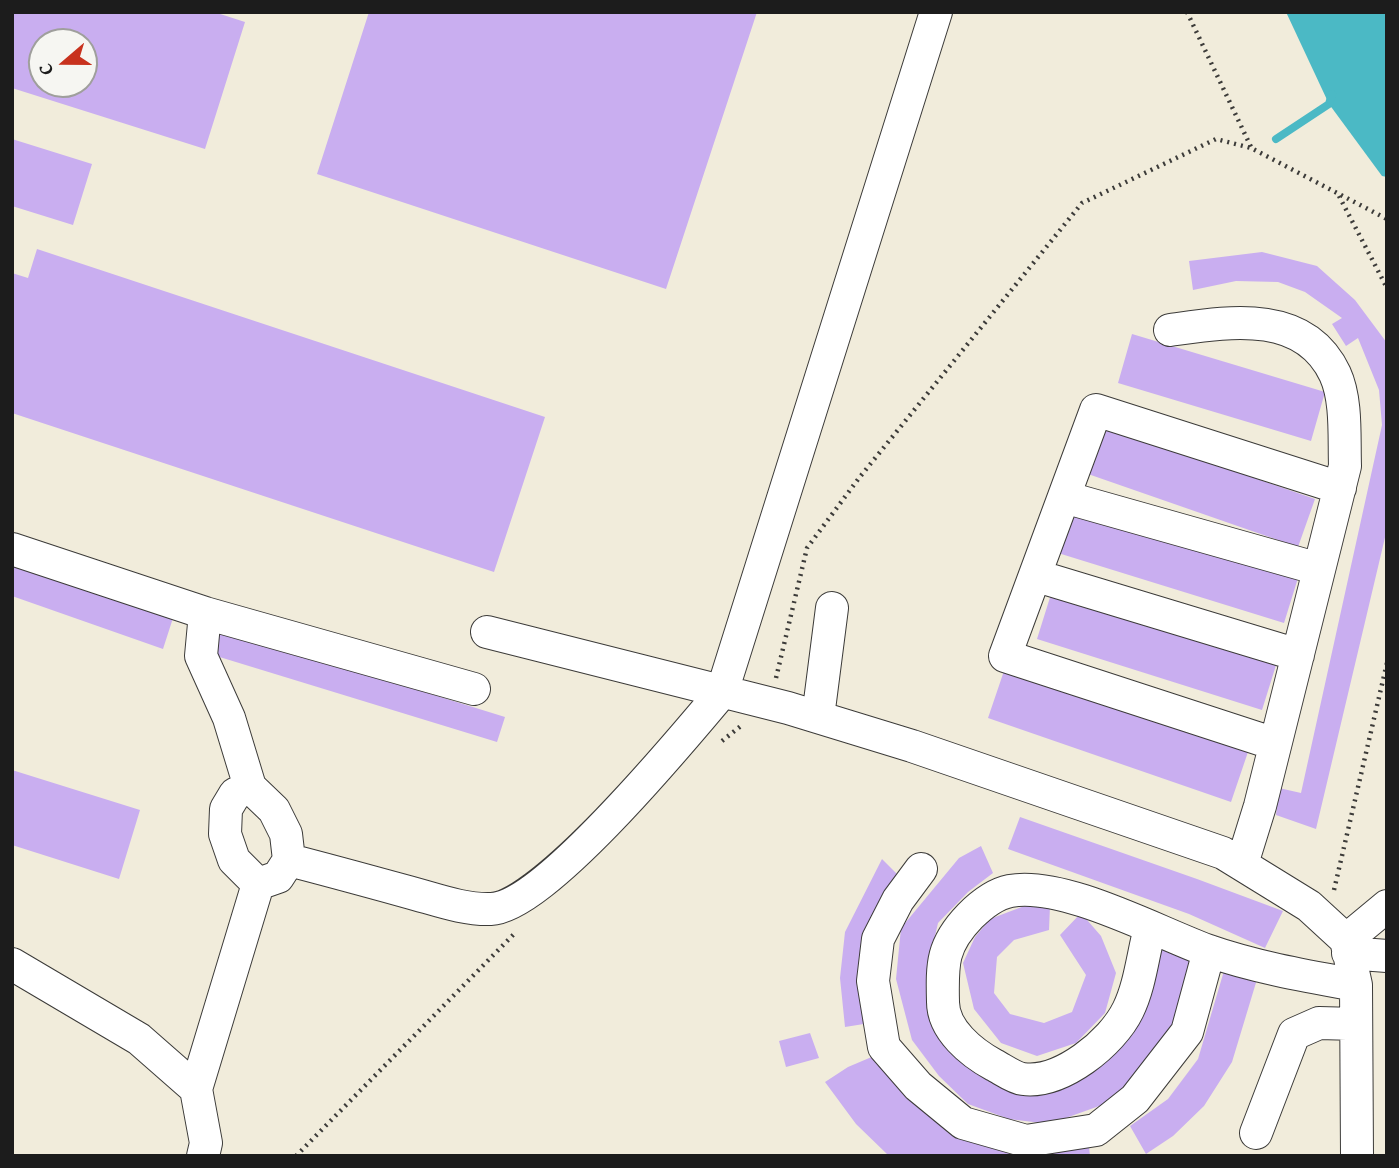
<!DOCTYPE html>
<html>
<head>
<meta charset="utf-8">
<style>
  body { margin:0 }
  #map { position:relative; width:1399px; height:1168px; overflow:hidden; background:#f1ecdb; font-family:"Gentium Book Plus",serif }
  canvas { display:block }
  .frame { position:absolute; inset:0; border:14px solid #1c1c1c; pointer-events:none }
  .north { position:absolute; left:28px; top:28px; width:70px; height:70px; box-sizing:border-box; background:#f6f6f2; border:2px solid #9f9f9c; border-radius:50%; rotate:250deg; font-size:19px; font-weight:700; line-height:28px; text-align:center; color:#1c1c1c }
  .north::after { content:''; display:block; margin:auto; width:24px; height:32px; background:#c8321e; clip-path:polygon(50% 0,100% 100%,50% 72%,0 100%) }
</style>
</head>
<body>
<div id="map">
<canvas width="1399" height="1168"></canvas>
<div class="frame"></div>
<div class="north">С</div>
</div>
<script>
const context = document.querySelector('canvas').getContext('2d');
context.lineJoin = 'round';
function paint(path, color) { context.fillStyle = color; context.fill(path, 'evenodd'); }
function stroke(path, color, width, dash) { context.strokeStyle = color; context.lineWidth = width; context.lineCap = dash ? 'butt' : 'round'; context.setLineDash(dash || []); context.stroke(path); }
const water = new Path2D(`
  M1286,12H1387V177L1382,176L1329,104Z`);
const stream = new Path2D(`
  M1276,139L1329,104L1332,94`);
const building = new Path2D(`
  M12,12H214L245,22L205,149L12,88ZM42,42H84V84H42Z
  M369,12H757L666,289L317,174Z
  M12,139L92,164L73,225L12,206Z
  M37,249L545,417L494,572L12,413V273L28,278Z
  M1262,252L1317,266L1355,300L1387,343V529L1316,829L1276,815L1279,788L1301,793L1382,425L1379,390L1358,338L1346,346L1332,324L1342,318L1305,292L1278,282L1236,281L1193,290L1189,261Z
  M1132,334L1325,392L1311,441L1118,383Z
  M1104,426L1315,499L1298,547L1088,474Z
  M1072,508L1298,578L1284,623L1058,553Z
  M12,563L173,618L163,649L12,596Z
  M1052,591L1277,662L1262,710L1037,639Z
  M221,629L505,717L497,742L213,655Z
  M1006,665L1249,749L1231,802L988,718Z
  M12,770L140,810L119,879L12,845Z
  M1020,817L1197,879L1283,911L1265,948L1189,914L1008,849Z
  M981,846L993,873L968,892L938,923L928,966L964,1059L1090,1068L1133,1034L1150,992L1162,945L1193,954L1171,1036L1136,1078L1102,1105L1049,1124L1009,1119L968,1104L939,1076L912,1040L896,979L901,928L959,858Z
  M882,859L902,879L870,1023L845,1027L840,978L845,932Z
  M1027,905L1050,906L1049,930L1014,940L997,957L994,993L1010,1014L1044,1023L1072,1012L1086,975L1060,935L1081,913L1101,936L1116,973L1105,1013L1076,1043L1037,1056L1001,1043L974,1009L963,963L975,937L990,919Z
  M1226,964L1258,976L1232,1062L1204,1106L1173,1136L1146,1154L1130,1126L1168,1099L1198,1059Z
  M810,1033L819,1058L786,1067L779,1041Z
  M881,1053L957,1126L1088,1138L1090,1156H889L856,1124L825,1082L848,1067Z`);
const path = new Path2D(`
  M1187,12L1251,147
  M1339,196L1387,288
  M776,678L807,548L859,478L1082,203L1216,139L1251,148L1387,219
  M722,741L742,725
  M1334,890L1387,663
  M296,1156L515,933`);
const minor = new Path2D(`
  M1170,330C1227,322 1304,308 1335,374C1347,400 1344,437 1345,466L1260,806L1242,864
  M1064,497L1319,569
  M12,549L205,613L201,656L229,718L250,787L274,810L286,834L289,860L278,877L258,884
  M1037,576L1298,655
  M205,613L474,689
  M487,632L788,708L912,746L1223,853L1309,906L1346,940L1356,985L1357,1156
  M818,717L832,608
  M1275,744L1005,656L1096,410L1340,488
  M250,787L235,794L226,809L225,834L234,860L258,884
  M289,860C328,870 368,881 408,892C435,899 463,910 491,909C544,907 685,736 722,692L936,12
  M921,869L898,900L878,939L873,981L884,1047L918,1086L963,1123L1026,1141L1096,1130L1135,1099L1187,1032L1209,951
  M1150,928C1143,954 1140,986 1128,1010C1112,1043 1061,1084 1023,1079C1014,1078 1002,1069 994,1065C972,1053 943,1030 943,1002C942,963 942,945 970,916C981,905 995,894 1010,891C1062,881 1155,931 1206,950C1254,967 1306,976 1356,985
  M1346,940L1387,906
  M1348,953L1387,956
  M12,964L139,1039L196,1089L206,1143L203,1156
  M196,1089L258,884
  M1256,1133L1294,1034L1319,1023L1356,1024`);
paint(water, '#4bb9c5');
stroke(stream, '#4bb9c5', 8);
paint(building, '#c9aef0');
stroke(minor, '#3c3b39', 34);
stroke(path, '#3c3b39', 4.5, [2, 5]);
stroke(minor, '#fff', 32);
</script>
</body>
</html>
